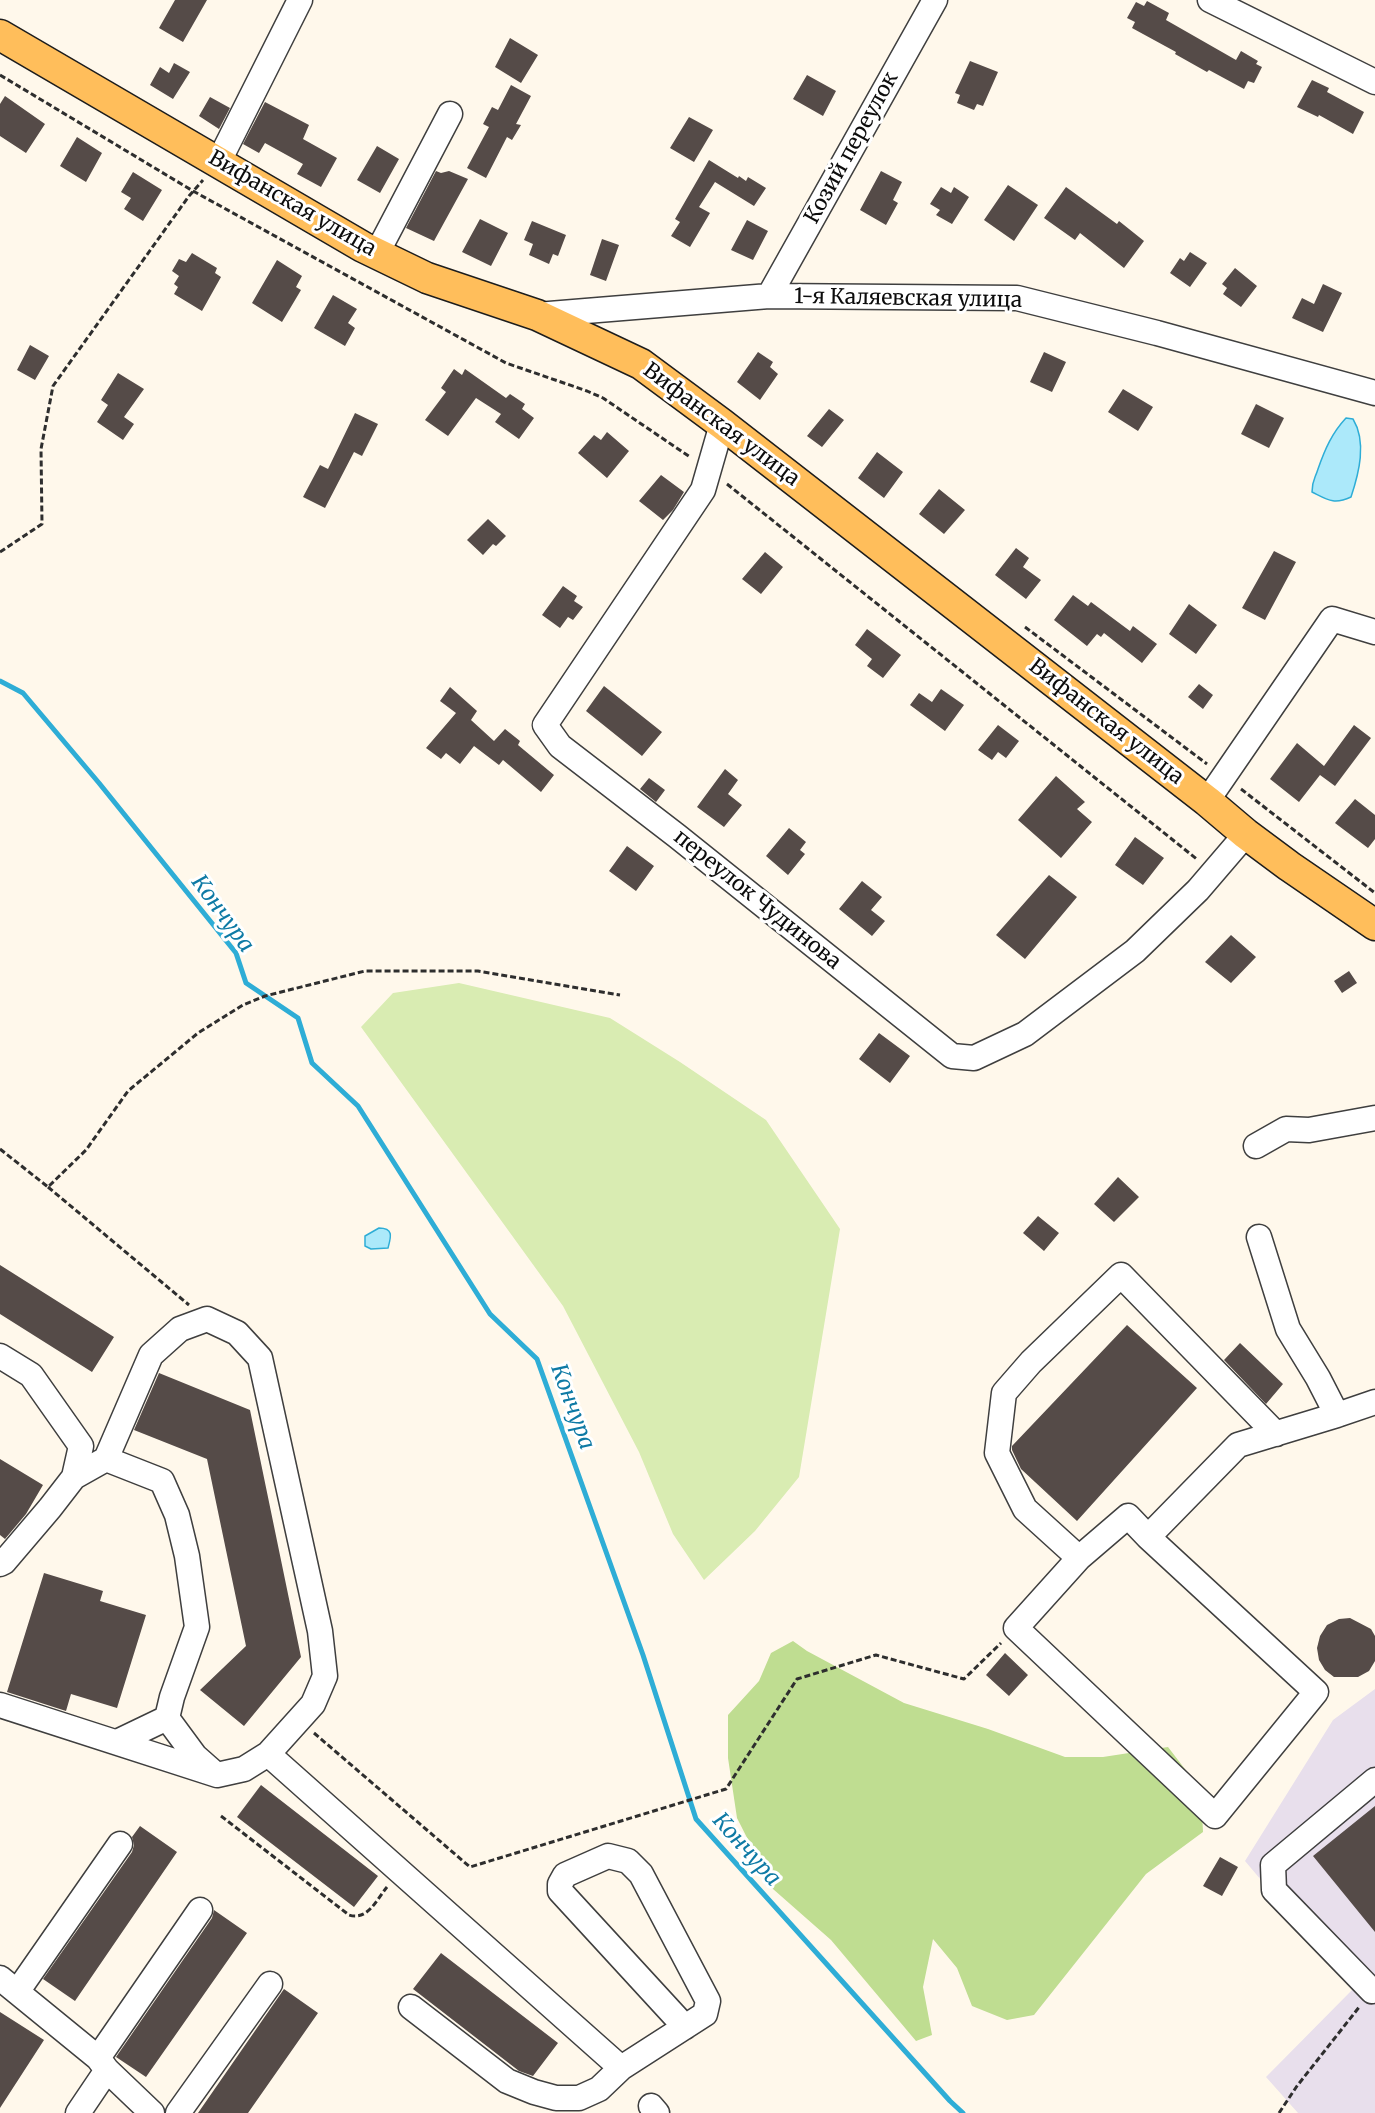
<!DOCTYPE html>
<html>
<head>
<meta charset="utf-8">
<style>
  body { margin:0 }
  canvas { display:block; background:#fff8eb }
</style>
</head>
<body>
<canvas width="1375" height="2113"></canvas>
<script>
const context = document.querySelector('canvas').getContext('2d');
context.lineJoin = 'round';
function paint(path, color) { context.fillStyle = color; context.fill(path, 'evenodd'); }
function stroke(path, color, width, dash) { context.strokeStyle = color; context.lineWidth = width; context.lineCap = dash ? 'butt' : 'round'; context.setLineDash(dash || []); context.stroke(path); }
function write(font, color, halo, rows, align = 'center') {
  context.font = font + ' Merriweather,serif'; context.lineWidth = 6; context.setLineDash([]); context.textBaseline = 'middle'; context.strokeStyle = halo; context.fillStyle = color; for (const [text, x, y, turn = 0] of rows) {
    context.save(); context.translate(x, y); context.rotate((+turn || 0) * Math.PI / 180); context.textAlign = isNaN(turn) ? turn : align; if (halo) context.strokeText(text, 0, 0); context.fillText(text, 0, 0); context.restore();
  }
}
const industrial = new Path2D(`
  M1375,1689V2113H1298L1266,2077L1353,1989L1245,1861L1333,1720Z`);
const green = new Path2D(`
  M459,983L610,1018L680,1062L766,1120L840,1229L799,1477L755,1531L704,1580L673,1534L639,1452L563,1306L361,1027L393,993Z`);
const forest = new Path2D(`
  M793,1641L807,1651L904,1703L988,1729L1065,1757H1103L1168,1747L1201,1790L1203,1832L1146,1874L1034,2015L1007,2020L972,2006L957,1968L933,1939L923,1987L932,2035L916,2041L831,1940L773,1889L737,1818L728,1758V1715L759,1681L771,1653Z`);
const water = new Path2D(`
  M1346,418L1353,419C1367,442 1359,473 1351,497C1334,505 1328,500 1312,492C1312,480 1315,479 1318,469C1325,449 1332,433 1346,418Z
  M379,1228C394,1228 391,1237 388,1248L371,1249L365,1246V1236Z`);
const stream = new Path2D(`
  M0,681L23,693L99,783L236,953L246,983L298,1018L312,1063L358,1106L490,1314L537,1359L643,1655L696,1819L950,2101L963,2113`);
const building = new Path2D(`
  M175,0H207L183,42L159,28Z
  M1147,1L1169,13L1166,20L1236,60L1241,51L1258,61L1256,64L1262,67L1254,83L1248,81L1244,89L1209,70L1207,72L1175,54L1176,52L1132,28L1135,22L1127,18L1136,2L1144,6Z
  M510,38L538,55L521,83L495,67Z
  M970,61L998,72L983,106L977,104L974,110L957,103L960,95L955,93Z
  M174,63L190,72L173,99L150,85L160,67L169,73Z
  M807,75L836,91L823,116L793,99Z
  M1312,80L1329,88L1327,92L1364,112L1353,134L1319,115L1318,117L1297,107Z
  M511,85L531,96L516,124L521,125L512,140L507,137L486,178L467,168L489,127L483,124L492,107L498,110Z
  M5,96L45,124L26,153L0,136V104Z
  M210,97L230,108L219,129L199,116Z
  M265,102L309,125L303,139L337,158L321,187L297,174L303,164L265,143L259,153L243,144Z
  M689,117L713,130L694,162L670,148Z
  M77,137L102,153L86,182L60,166Z
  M377,146L399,159L380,193L357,180Z
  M709,160L738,178L739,176L746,181L748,177L766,188L754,206L715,182L699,207L710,213L690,247L671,236L680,222L675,219Z
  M436,171L441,173L449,171L468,179L434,241L406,228Z
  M881,171L902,182L893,200L898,203L886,225L860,210Z
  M133,172L162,190L143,221L124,209L131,198L121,192Z
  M1008,185L1038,205L1014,241L984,220Z
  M941,187L951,193L954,187L969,197L952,224L936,215L940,210L930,204Z
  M1066,187L1117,224L1119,221L1144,241L1124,268L1080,233L1075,240L1044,218Z
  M480,219L508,233L491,266L462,252Z
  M747,220L768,231L753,260L731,250Z
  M532,221L566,235L558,256L553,254L549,264L529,255L533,244L524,240Z
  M602,239L619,245L606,281L590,275Z
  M1190,252L1207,263L1190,287L1170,273L1180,258L1184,261Z
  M192,253L217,268L215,273L221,277L202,311L174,294L178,287L174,284L179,276L172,271L179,259L186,262Z
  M277,260L302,276L296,287L301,290L282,322L252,303Z
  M1235,268L1257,286L1241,307L1223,294L1227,288L1222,284Z
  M1323,284L1342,293L1323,332L1292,318L1302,298L1314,304Z
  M333,295L357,309L348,323L355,328L345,346L314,328Z
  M30,345L49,356L35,380L17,370Z
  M758,352L773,362L770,367L778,374L760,400L737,382Z
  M1044,352L1066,362L1052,392L1030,382Z
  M454,369L462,375L465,369L506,398L510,394L525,404L522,409L534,418L519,439L495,422L501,414L476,398L448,436L425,420L446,392L441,388Z
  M118,373L144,389L124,417L134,424L123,440L97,422L108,405L101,400Z
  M1123,389L1153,407L1138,431L1108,412Z
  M1256,404L1284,418L1269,448L1241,434Z
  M829,409L844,420L822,447L807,436Z
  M355,413L378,424L362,456L354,452L325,508L303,497L320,465L328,469Z
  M607,432L629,451L607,478L578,453L594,435L601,440Z
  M877,452L903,472L884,498L858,478Z
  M661,475L684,492L673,510L663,520L639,501Z
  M939,489L965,510L944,534L919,514Z
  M488,519L506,536L496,546L493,544L483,555L467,540Z
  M1016,548L1029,558L1023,567L1041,580L1026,599L995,575Z
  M1274,551L1296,562L1265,620L1242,608Z
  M765,552L783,567L761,594L742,579Z
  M563,586L577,596L574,601L583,607L573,620L568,617L560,628L542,615Z
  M1073,595L1088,606L1091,602L1130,631L1133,626L1157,644L1142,663L1104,633L1101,637L1097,634L1087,646L1054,620Z
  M1189,604L1217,625L1196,654L1169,634Z
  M867,629L901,655L883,678L867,666L872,659L855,645Z
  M1199,684L1213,695L1203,709L1188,697Z
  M604,686L662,732L642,756L586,711Z
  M450,687L477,711L471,720L494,741L505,729L520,741L518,745L554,775L541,792L503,760L499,765L474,746L460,764L446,753L441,759L426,748L456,713L440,701Z
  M941,689L964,705L945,731L910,705L919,693L932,702Z
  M998,725L1019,741L1006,758L998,752L992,760L978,750Z
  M1354,725L1371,738L1335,786L1320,775L1299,802L1270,779L1297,743L1324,766Z
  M725,769L738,780L728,794L742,805L724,827L697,807Z
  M1056,776L1085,802L1077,809L1092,822L1061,858L1018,820Z
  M649,778L665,790L656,802L640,789Z
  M1355,799L1375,815V839L1368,848L1335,823Z
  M789,828L806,842L800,850L805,854L788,875L766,856Z
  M1135,837L1164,858L1143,885L1115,865Z
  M627,846L654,866L636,891L609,871Z
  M1049,875L1077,897L1025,959L996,935Z
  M862,881L882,897L871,910L885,921L872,936L839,909Z
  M1231,935L1256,957L1231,983L1205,962Z
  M1349,971L1357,983L1342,993L1334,981Z
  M879,1033L910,1056L890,1083L859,1059Z
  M1118,1177L1139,1197L1114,1222L1094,1204Z
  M1038,1216L1059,1233L1044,1251L1023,1233Z
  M0,1265L114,1337L92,1372L0,1314Z
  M1127,1325L1197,1388L1077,1521L1021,1469L1012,1450V1446Z
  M1240,1343L1283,1384L1266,1404L1224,1360Z
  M159,1373L250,1410L301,1657L244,1726L200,1690L246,1646L207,1459L134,1430Z
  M0,1459L43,1485L26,1514L5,1539L0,1535Z
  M44,1573L103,1591L100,1601L146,1615L117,1708L71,1694L66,1711L7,1692Z
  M1350,1618L1371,1629L1375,1636V1661L1369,1671L1358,1677H1334L1325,1670L1319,1660L1317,1648L1320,1636L1327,1625L1339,1619Z
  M1005,1653L1028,1675L1009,1696L986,1675Z
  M261,1785L378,1876L354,1907L237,1817Z
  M1375,1806V1932L1313,1856Z
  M140,1826L177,1852L75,2001L43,1979L132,1852L134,1845L132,1837Z
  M1220,1857L1238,1867L1222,1896L1203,1886Z
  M214,1910L247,1933L146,2077L116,2057L212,1918Z
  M441,1953L558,2043L533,2076L519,2071L413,1989Z
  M284,1989L318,2013L248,2113H198Z
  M0,2012L44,2040L0,2108Z`);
const path = new Path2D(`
  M0,75L193,191L506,363L587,391L603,398L690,457
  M727,484L1198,860
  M0,552L42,524L41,449L53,386L189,196L203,180
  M1025,627L1207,764
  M1241,789L1375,893
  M0,1149L48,1187L86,1150L128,1091L198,1033L243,1005L265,996L365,971H478L620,995
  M48,1187L189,1305
  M314,1733L470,1867L726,1789L797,1679L876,1655L964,1679L1001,1643
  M221,1816L349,1915C368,1921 377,1899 387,1887
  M1279,2113L1297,2086L1360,2006`);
const minor = new Path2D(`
  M1210,0L1375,82
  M218,163L300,0
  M377,253L450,114
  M769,296L935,0
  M537,315L769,296L1017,298L1157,333L1375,393
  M722,424L703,490L545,725L560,746L677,836L952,1056L974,1058L1025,1034L1135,951L1198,890L1246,834
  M1207,801L1332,619L1375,632
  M1256,1146L1286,1129L1309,1130L1375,1118
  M1259,1237L1288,1329L1318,1378L1337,1415L1375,1402
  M0,1356L31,1375L81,1446L74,1477L50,1508L4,1562L0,1564
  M74,1477L106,1459L162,1481L177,1515L187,1556L197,1627L172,1697L167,1718L195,1756L212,1771
  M1148,1537L1128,1516L1079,1558L1016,1628L1215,1816L1316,1692L1148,1537L1238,1445L1337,1415
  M1079,1558L1025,1509L997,1453L1004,1393L1031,1362L1121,1275L1276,1434
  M0,1705L217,1775L244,1769L268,1754L313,1704L325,1676L320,1631L260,1358L237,1333L207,1319L180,1329L151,1355L106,1459
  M117,1742L167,1718
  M268,1754L621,2068L705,2014L708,2001L641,1874L628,1861L608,1856L565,1875L560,1884V1891L685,2027
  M1375,1780L1273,1865L1274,1890L1372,1991L1375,1990
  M0,1978L98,2058L107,2070L78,2113
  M17,1992L120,1844
  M411,2007L507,2081L534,2092L556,2098H579L599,2089L621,2068
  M98,2058L200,1910
  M107,2070L152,2113
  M651,2106L657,2113
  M178,2113L270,1984`);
const major = new Path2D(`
  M0,35L363,247L427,278L537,315L641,364L722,424L1207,801L1246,834L1289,866L1375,925`);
const streetNames = [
  ["Козий переулок",852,148,-61],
  ["Вифанская улица",292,204,30],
  ["1-я Каляевская улица",908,299,1],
  ["Вифанская улица",721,425,37],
  ["Вифанская улица",1106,722,38],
  ["переулок Чудинова",757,900,39]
];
const waterNames = [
  ["Кончура",222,914,54],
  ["Кончура",572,1407,70],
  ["Кончура",746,1850,48]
];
paint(industrial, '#e8dfec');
paint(green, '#d9ecb2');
paint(forest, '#bfdd91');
paint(water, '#ace9fa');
stroke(water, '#2eadd6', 1.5);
stroke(stream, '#2eadd6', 5);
paint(building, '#554b48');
stroke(minor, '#3f3f3f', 27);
stroke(major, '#1d1d1d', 33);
stroke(path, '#2e2e2e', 3, [6, 3]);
stroke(minor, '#fff', 24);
stroke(major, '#ffbe5b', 30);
write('21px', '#0c0c0c', '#fff', streetNames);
write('italic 22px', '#0e7aa5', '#fff', waterNames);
</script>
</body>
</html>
